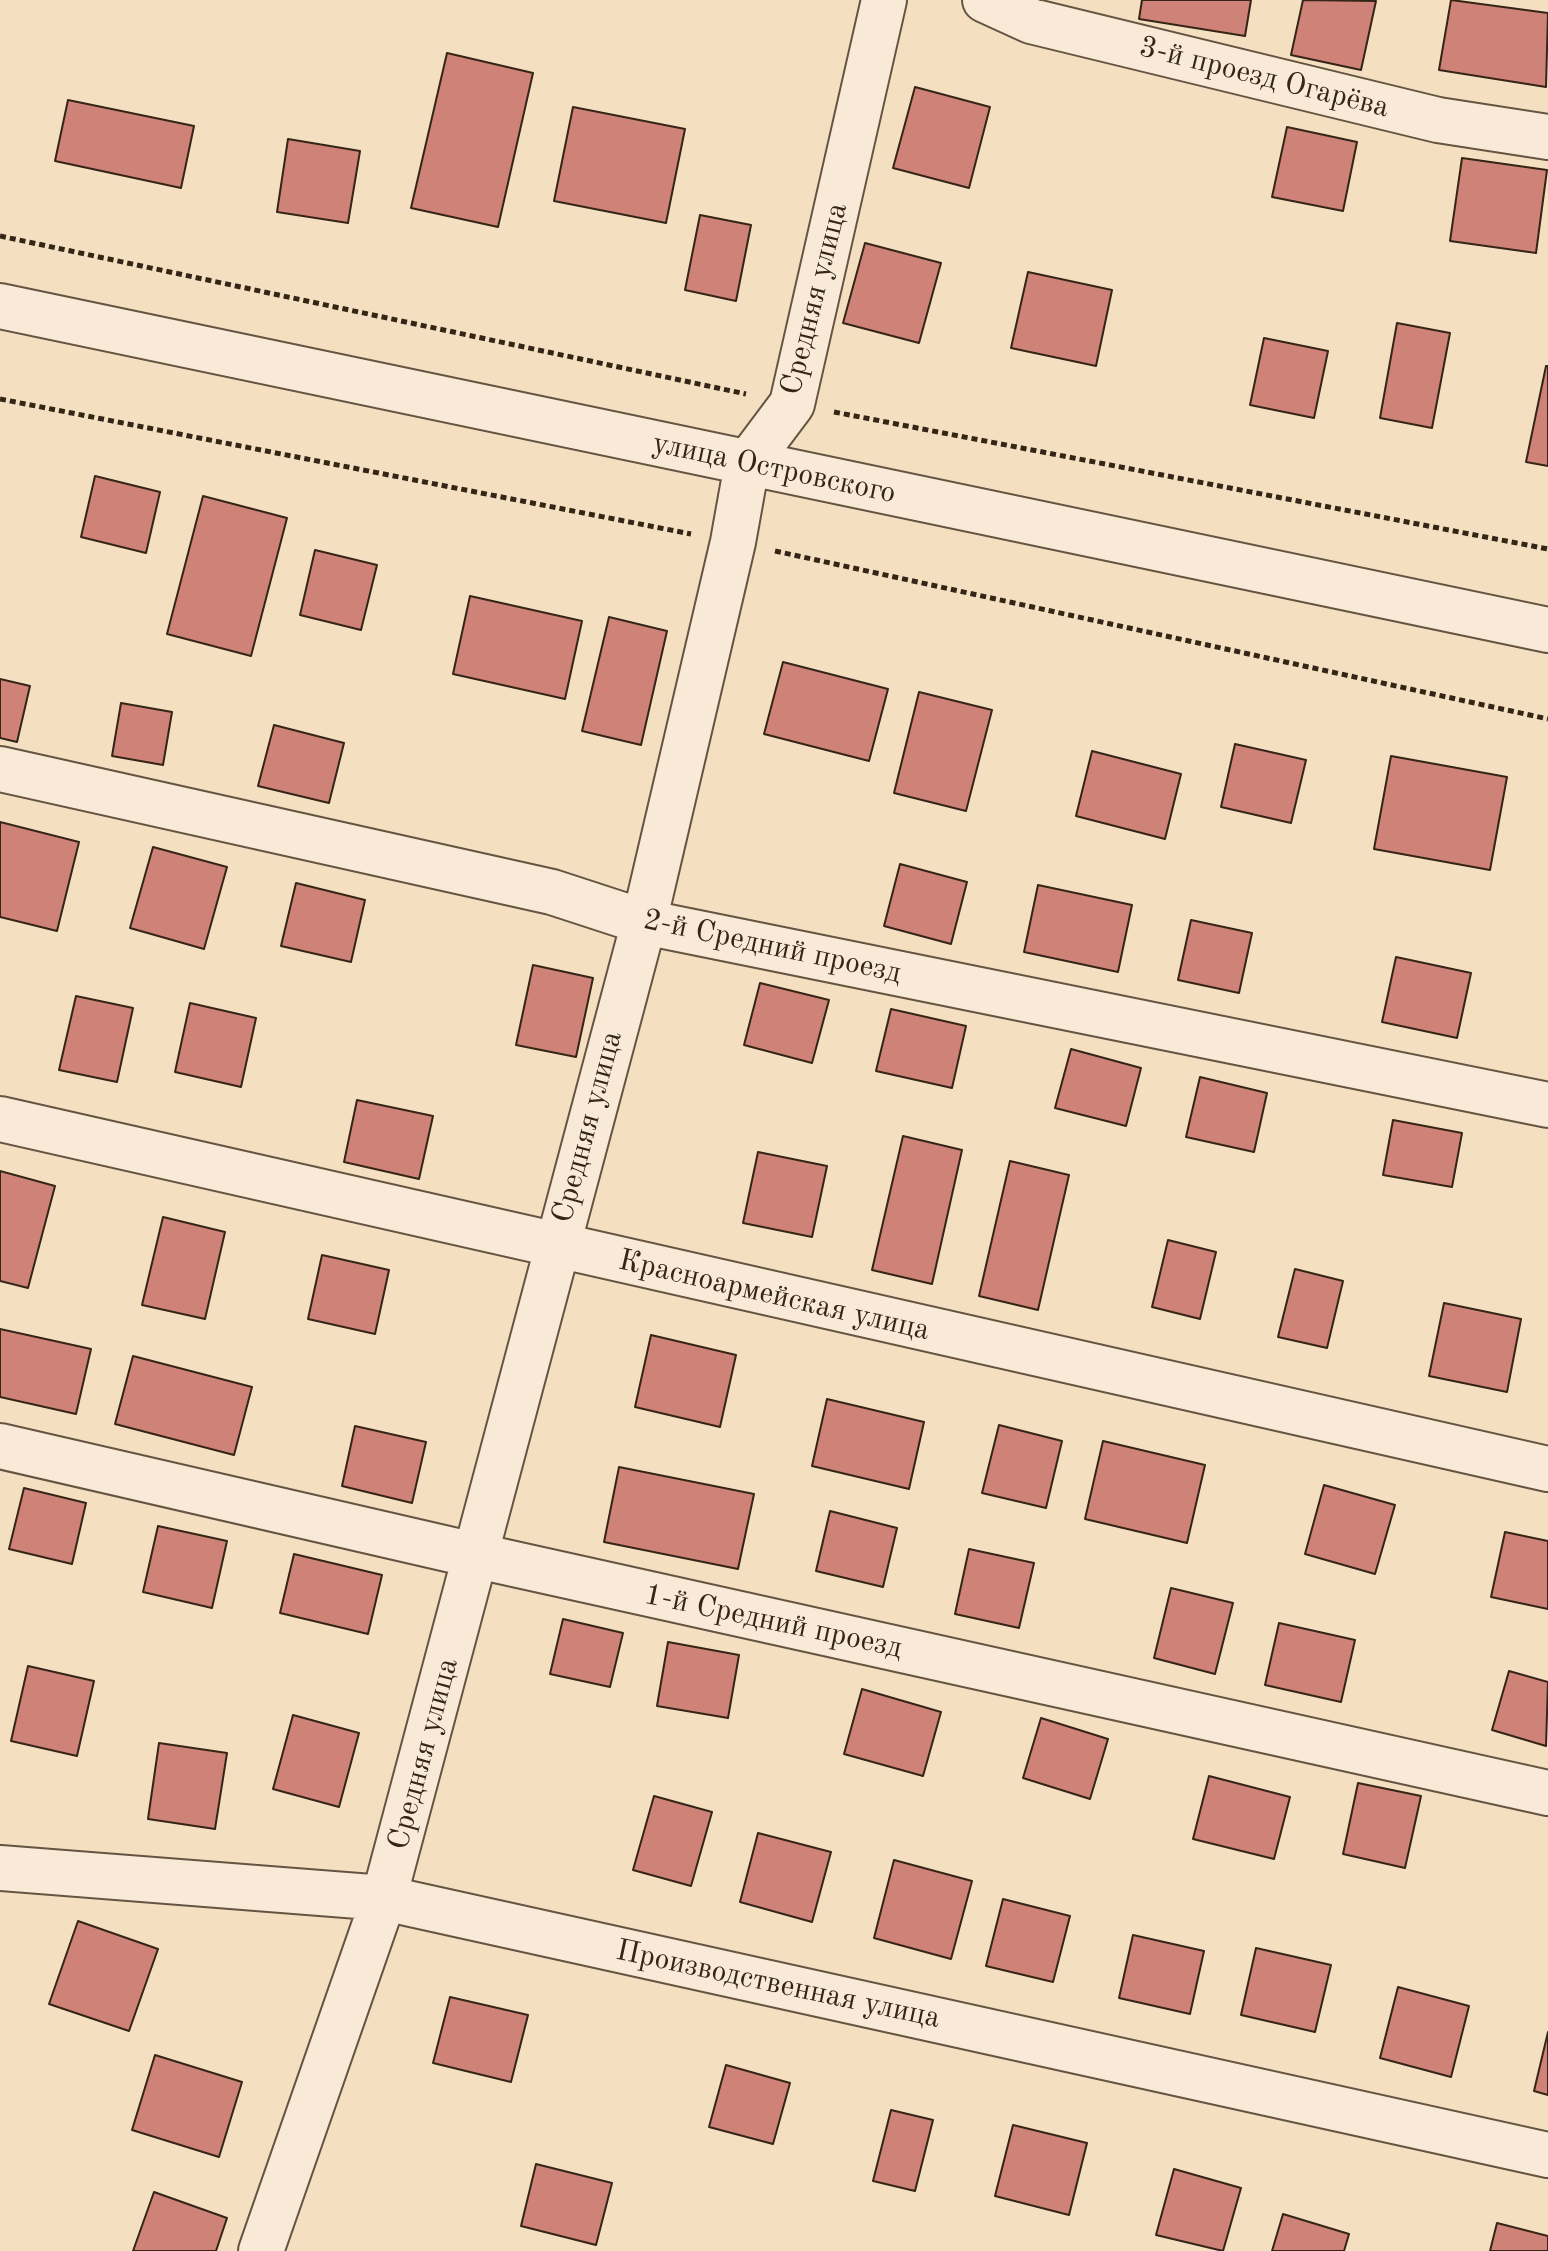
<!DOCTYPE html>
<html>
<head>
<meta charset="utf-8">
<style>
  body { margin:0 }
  canvas { display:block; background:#f4dfc1 }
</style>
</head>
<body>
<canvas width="1548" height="2251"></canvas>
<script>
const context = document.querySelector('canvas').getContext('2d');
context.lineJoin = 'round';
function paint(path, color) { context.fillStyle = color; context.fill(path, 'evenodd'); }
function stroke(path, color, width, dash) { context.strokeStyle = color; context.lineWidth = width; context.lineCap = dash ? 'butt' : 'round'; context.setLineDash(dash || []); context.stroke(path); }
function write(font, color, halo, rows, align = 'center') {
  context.font = font + ' "Old Standard TT",serif'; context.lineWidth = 6; context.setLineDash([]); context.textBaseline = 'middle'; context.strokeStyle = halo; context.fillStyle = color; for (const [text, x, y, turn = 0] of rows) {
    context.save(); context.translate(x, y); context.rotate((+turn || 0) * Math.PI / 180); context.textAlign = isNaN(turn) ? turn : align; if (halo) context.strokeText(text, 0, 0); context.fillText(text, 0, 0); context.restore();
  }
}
const building = new Path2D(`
  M1142,0H1251L1245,36L1139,19Z
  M1303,0L1376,1L1361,70L1291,55Z
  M1451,0L1548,13L1546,87L1439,70Z
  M447,53L533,73L498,227L411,208Z
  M915,87L990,107L969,188L893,168Z
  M68,100L194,126L181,188L55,161Z
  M573,107L685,129L666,223L554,201Z
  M1287,127L1357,142L1343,211L1272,197Z
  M288,139L360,151L348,223L277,212Z
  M1462,158L1547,170L1536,253L1450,241Z
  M700,215L751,225L736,301L685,290Z
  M865,243L941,263L919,343L843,323Z
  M1028,272L1112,290L1096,366L1011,348Z
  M1397,323L1450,333L1432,428L1380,418Z
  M1264,338L1328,351L1314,418L1250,405Z
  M1546,366H1548V466L1526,462Z
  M95,476L160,492L146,553L81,537Z
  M203,496L287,518L251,656L167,634Z
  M315,550L377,565L361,630L300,615Z
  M470,596L582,621L565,699L453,674Z
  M609,617L667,631L641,745L582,731Z
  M783,662L888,689L869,761L764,734Z
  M0,679L30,686L17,742L0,738Z
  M919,692L992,710L966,811L894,793Z
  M121,703L172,712L163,765L112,756Z
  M274,725L344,743L329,803L258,786Z
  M1235,744L1306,760L1291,823L1221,807Z
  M1092,751L1181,774L1165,839L1076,816Z
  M1391,756L1507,777L1490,870L1374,849Z
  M0,822L79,842L57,931L0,917Z
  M153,847L227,867L204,949L130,928Z
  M900,864L967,882L951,944L884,926Z
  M296,883L365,900L351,962L281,946Z
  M1038,885L1132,905L1118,972L1024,952Z
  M1191,920L1252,933L1239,993L1178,980Z
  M1396,957L1471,973L1457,1038L1382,1022Z
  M533,965L593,978L576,1057L516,1045Z
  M760,983L829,1000L812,1063L744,1045Z
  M76,996L133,1008L117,1082L59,1070Z
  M190,1003L256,1018L241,1087L175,1072Z
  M891,1009L966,1026L952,1088L876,1071Z
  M1071,1049L1141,1068L1126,1126L1055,1108Z
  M1200,1077L1267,1093L1254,1152L1186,1137Z
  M357,1100L433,1116L419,1179L344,1162Z
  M1393,1120L1462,1133L1452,1187L1383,1175Z
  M903,1136L962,1150L932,1284L872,1270Z
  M758,1152L827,1166L812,1237L743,1223Z
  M1010,1161L1069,1175L1038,1310L979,1296Z
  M0,1171L55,1186L28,1288L0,1281Z
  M163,1217L225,1232L205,1319L142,1305Z
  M1168,1240L1216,1252L1200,1319L1152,1307Z
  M322,1255L389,1270L375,1334L308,1319Z
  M1295,1269L1343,1281L1327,1348L1278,1337Z
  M1444,1303L1521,1319L1507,1392L1429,1376Z
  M0,1329L91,1349L76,1414L0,1397Z
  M651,1335L736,1355L720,1427L635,1407Z
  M133,1356L252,1387L234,1455L115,1424Z
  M827,1399L924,1422L909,1489L812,1466Z
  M999,1425L1062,1441L1046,1508L982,1493Z
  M355,1426L426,1442L412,1503L342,1486Z
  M1103,1441L1205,1465L1187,1543L1085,1519Z
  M619,1467L754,1494L738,1569L604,1542Z
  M1324,1485L1395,1505L1375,1574L1305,1554Z
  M24,1488L86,1503L72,1564L9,1549Z
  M830,1511L897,1528L883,1587L816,1571Z
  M158,1526L227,1541L212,1608L143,1592Z
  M1505,1532L1548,1541V1609L1491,1597Z
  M969,1549L1034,1563L1019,1628L955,1614Z
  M294,1554L382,1575L368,1634L280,1613Z
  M1171,1588L1233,1603L1215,1674L1154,1658Z
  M563,1619L623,1633L610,1687L550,1674Z
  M1279,1623L1355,1640L1341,1702L1265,1685Z
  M668,1642L739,1655L728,1718L657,1706Z
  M28,1666L94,1681L77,1756L11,1741Z
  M1509,1671L1548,1682L1546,1746L1492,1730Z
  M862,1689L941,1712L923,1776L844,1754Z
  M293,1715L359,1733L339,1807L273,1789Z
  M1041,1718L1108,1739L1090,1799L1023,1778Z
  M159,1743L227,1753L215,1829L148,1819Z
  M1209,1776L1290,1797L1274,1859L1193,1839Z
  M1358,1783L1421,1796L1405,1868L1343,1854Z
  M654,1796L712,1812L691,1886L633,1870Z
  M758,1833L831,1852L812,1922L740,1902Z
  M894,1860L972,1881L951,1959L874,1938Z
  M1003,1899L1070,1916L1053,1982L986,1966Z
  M78,1921L158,1949L129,2031L49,2004Z
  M1133,1935L1204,1951L1190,2014L1119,1998Z
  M1256,1948L1331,1965L1315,2032L1241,2015Z
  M1398,1987L1469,2006L1451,2077L1380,2058Z
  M450,1997L528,2015L511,2082L433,2063Z
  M1548,2032V2095L1534,2091Z
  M155,2055L242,2082L219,2157L132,2130Z
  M726,2065L790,2083L773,2144L709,2127Z
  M891,2110L933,2120L915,2191L873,2181Z
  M1013,2125L1087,2143L1069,2215L995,2196Z
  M536,2164L612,2183L596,2245L521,2226Z
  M1174,2169L1241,2188L1223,2251L1156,2235Z
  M154,2192L227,2218L216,2251H133Z
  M1283,2214L1349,2234L1344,2251H1272Z
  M1497,2223L1548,2236V2251H1490Z`);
const path = new Path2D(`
  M0,236L746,394
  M0,399L691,534
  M834,412L1548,549
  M775,551L1548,719`);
const minor = new Path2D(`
  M985,0L1031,21L1438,120L1548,137
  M0,306L1548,630
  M0,769L552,892L644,922L1548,1105
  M0,1119L1548,1469
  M0,1446L478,1556L1548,1793
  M0,1868L384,1898L1548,2155
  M261,2251L384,1898L644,922L733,542L747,464L792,404L884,0`);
const streetNames = [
  ["3-й проезд Огарёва",1264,78,14],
  ["Средняя улица",815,299,-76],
  ["улица Островского",774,469,12],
  ["2-й Средний проезд",772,947,12],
  ["Средняя улица",588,1127,-75],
  ["Красноармейская улица",774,1296,13],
  ["1-й Средний проезд",773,1622,12],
  ["Средняя улица",424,1754,-75],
  ["Производственная улица",778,1985,12]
];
paint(building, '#cf8278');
stroke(building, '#352517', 2);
stroke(minor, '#655442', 48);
stroke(path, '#352517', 5, [6, 4]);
stroke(minor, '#f8ead7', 44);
write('30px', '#352517', '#f8ead7', streetNames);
</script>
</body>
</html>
